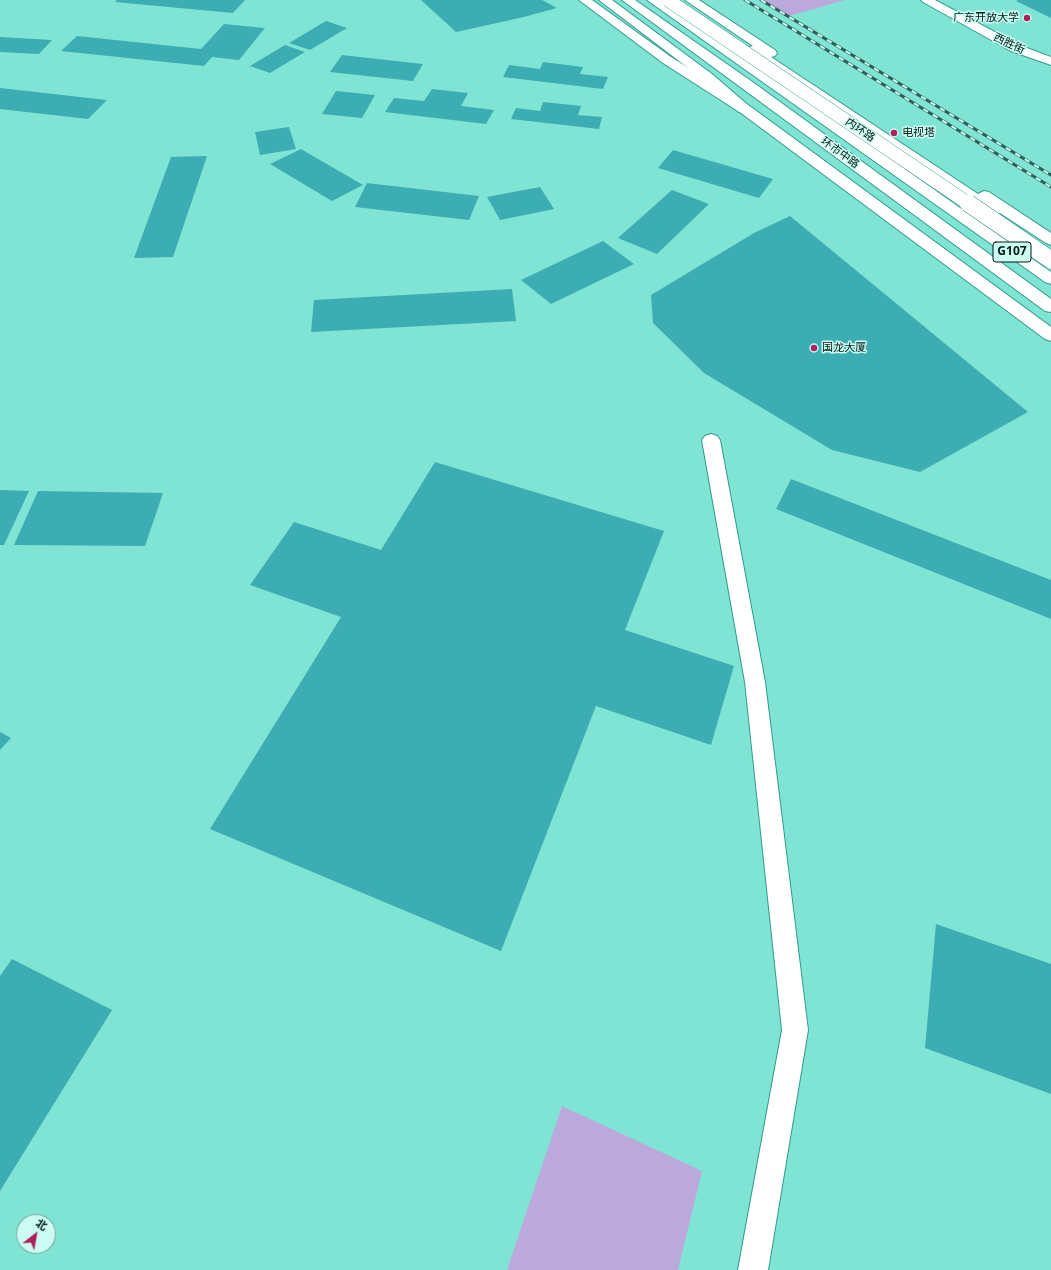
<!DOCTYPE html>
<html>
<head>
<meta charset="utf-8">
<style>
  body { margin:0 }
  #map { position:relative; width:1051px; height:1270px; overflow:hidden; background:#7fe4d3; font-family:"Noto Sans","Noto Sans SC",sans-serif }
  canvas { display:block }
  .north { position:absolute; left:16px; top:1214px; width:40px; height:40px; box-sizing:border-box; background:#ccfbf1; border:1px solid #7aa199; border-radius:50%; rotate:31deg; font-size:11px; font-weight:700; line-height:16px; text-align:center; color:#001a16 }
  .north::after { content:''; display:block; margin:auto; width:14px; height:18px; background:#ad205c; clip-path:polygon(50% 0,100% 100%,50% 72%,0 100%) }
</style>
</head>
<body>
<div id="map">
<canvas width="1051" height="1270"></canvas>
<div class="north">北</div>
</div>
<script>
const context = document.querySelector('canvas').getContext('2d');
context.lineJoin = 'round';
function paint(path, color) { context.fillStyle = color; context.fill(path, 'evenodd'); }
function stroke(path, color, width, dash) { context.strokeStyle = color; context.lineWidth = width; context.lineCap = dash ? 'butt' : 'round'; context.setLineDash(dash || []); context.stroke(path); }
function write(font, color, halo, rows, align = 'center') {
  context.font = font + ' "Noto Sans","Noto Sans SC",sans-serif'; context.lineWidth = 3; context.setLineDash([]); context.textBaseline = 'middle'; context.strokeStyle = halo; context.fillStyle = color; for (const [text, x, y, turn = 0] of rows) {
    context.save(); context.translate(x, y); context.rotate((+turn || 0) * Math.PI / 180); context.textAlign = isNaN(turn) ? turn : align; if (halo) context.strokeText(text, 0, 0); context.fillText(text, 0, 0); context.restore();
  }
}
const green = new Path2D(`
  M761,0H845L789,16Z
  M562,1106L702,1171L678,1270H507Z`);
const building = new Path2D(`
  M117,0H245L233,13L115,2Z
  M421,0H542L557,8L524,17L456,32Z
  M1018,0H1051V18L1016,1Z
  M326,21L347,28L310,50L289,43Z
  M224,24L265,28L239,60L212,57L204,66L61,51L77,36L201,49Z
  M0,37L52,40L39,54L0,52Z
  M285,45L305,52L270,73L250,66Z
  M342,55L423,64L413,81L330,72Z
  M543,62L583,67L580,74L608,77L603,89L503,77L509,65L540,69Z
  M0,88L107,100L88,119L0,109Z
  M432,89L468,93L461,106L494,110L486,124L385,112L394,98L424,101Z
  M336,91L375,95L362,118L322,114Z
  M543,102L581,106L578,115L602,117L599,129L511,119L516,108L540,111Z
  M289,127L296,149L260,155L255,132Z
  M301,149L363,185L332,201L270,164Z
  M673,150L773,179L759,198L658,168Z
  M207,156L173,257L134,258L171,157Z
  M367,183L479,196L469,220L355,207Z
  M540,187L554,209L500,220L487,197Z
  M672,190L709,204L657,254L618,238Z
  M790,216L1028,412L920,472L832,450L704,373L653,323L651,295L754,233Z
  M603,241L634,264L551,304L521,280Z
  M512,289L516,321L311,332L314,300Z
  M435,462L664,531L625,630L734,666L711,745L596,706L501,951L210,829L341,617L250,585L294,522L381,550Z
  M791,479L1051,580V619L776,509Z
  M0,490L29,491L4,545H0Z
  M38,491L163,493L145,546L14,545Z
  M0,732L11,738L0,750Z
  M936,924L1051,964V1094L925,1048Z
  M12,959L112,1010L0,1191V976Z`);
const service = new Path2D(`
  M711,434L717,436L720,440L765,682L808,1030L768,1270H738L782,1030L745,682L702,440L705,436Z`);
const tertiary = new Path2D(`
  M599,0H612L712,74L749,106L751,109L749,112H739L704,80Z
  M921,0H935L1019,45L1051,57V65L1011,51L923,2Z`);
const primary = new Path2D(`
  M579,0H592L671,57L751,107L1051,327V341L1045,339L741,113L663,63Z`);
const trunk = new Path2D(`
  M622,0H635L754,83L1051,299V312L1045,311Z
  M647,0H661L780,81L1051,272V284L1045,282Z
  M685,0H699L775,50L777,53L775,56L771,57L978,194L984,191L989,192L1051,233V245L1046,243L1000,213L994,215L989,214L749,53L747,50L749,47L753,46Z`);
const rail = new Path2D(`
  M745,0L1051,187
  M761,0L1051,175`);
const trunkBridgeFar1 = new Path2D(`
  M668,0L969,204`);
const trunkBridge = new Path2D(`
  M968,203L1051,260`);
const markers = [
  [1027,18,4,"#ad205c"],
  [894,133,4,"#ad205c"],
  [814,348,4,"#ad205c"]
];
const farPoinames = [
  ["广东开放大学",1019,18,"right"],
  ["电视塔",902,133],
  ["国龙大厦",822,348]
];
const farStreetnames = [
  ["西胜街",1009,44,25],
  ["内环路",860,130,34],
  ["环市中路",840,153,36]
];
const shields = [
  [1012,252,38]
];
const shieldNames = [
  ["G107",1012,252]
];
paint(green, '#bba9dc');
paint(building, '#3dadb4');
stroke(service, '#2e9b8c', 2);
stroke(tertiary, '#2e9b8c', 2);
stroke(primary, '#2e9b8c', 2);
stroke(trunk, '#2e9b8c', 2);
paint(service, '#fff');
paint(tertiary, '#fff');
paint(primary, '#fff');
paint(trunk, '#fff');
stroke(rail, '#2c5f57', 3);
stroke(rail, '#ccfbf1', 2, [5.5]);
stroke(trunkBridgeFar1, '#2e9b8c', 14, []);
stroke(trunkBridge, '#2e9b8c', 18, []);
stroke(trunkBridgeFar1, '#fff', 13);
stroke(trunkBridge, '#fff', 17);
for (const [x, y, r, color] of markers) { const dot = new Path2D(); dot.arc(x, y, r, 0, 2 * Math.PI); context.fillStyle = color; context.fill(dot); stroke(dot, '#ccfbf1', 1.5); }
write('11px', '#001a16', '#ccfbf1', farPoinames, 'left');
write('11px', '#001a16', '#ccfbf1', farStreetnames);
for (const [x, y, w] of shields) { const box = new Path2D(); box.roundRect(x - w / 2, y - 10, w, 20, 3); context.fillStyle = '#ccfbf1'; context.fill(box); stroke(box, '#001a16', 1); }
write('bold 12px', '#001a16', null, shieldNames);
</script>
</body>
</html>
